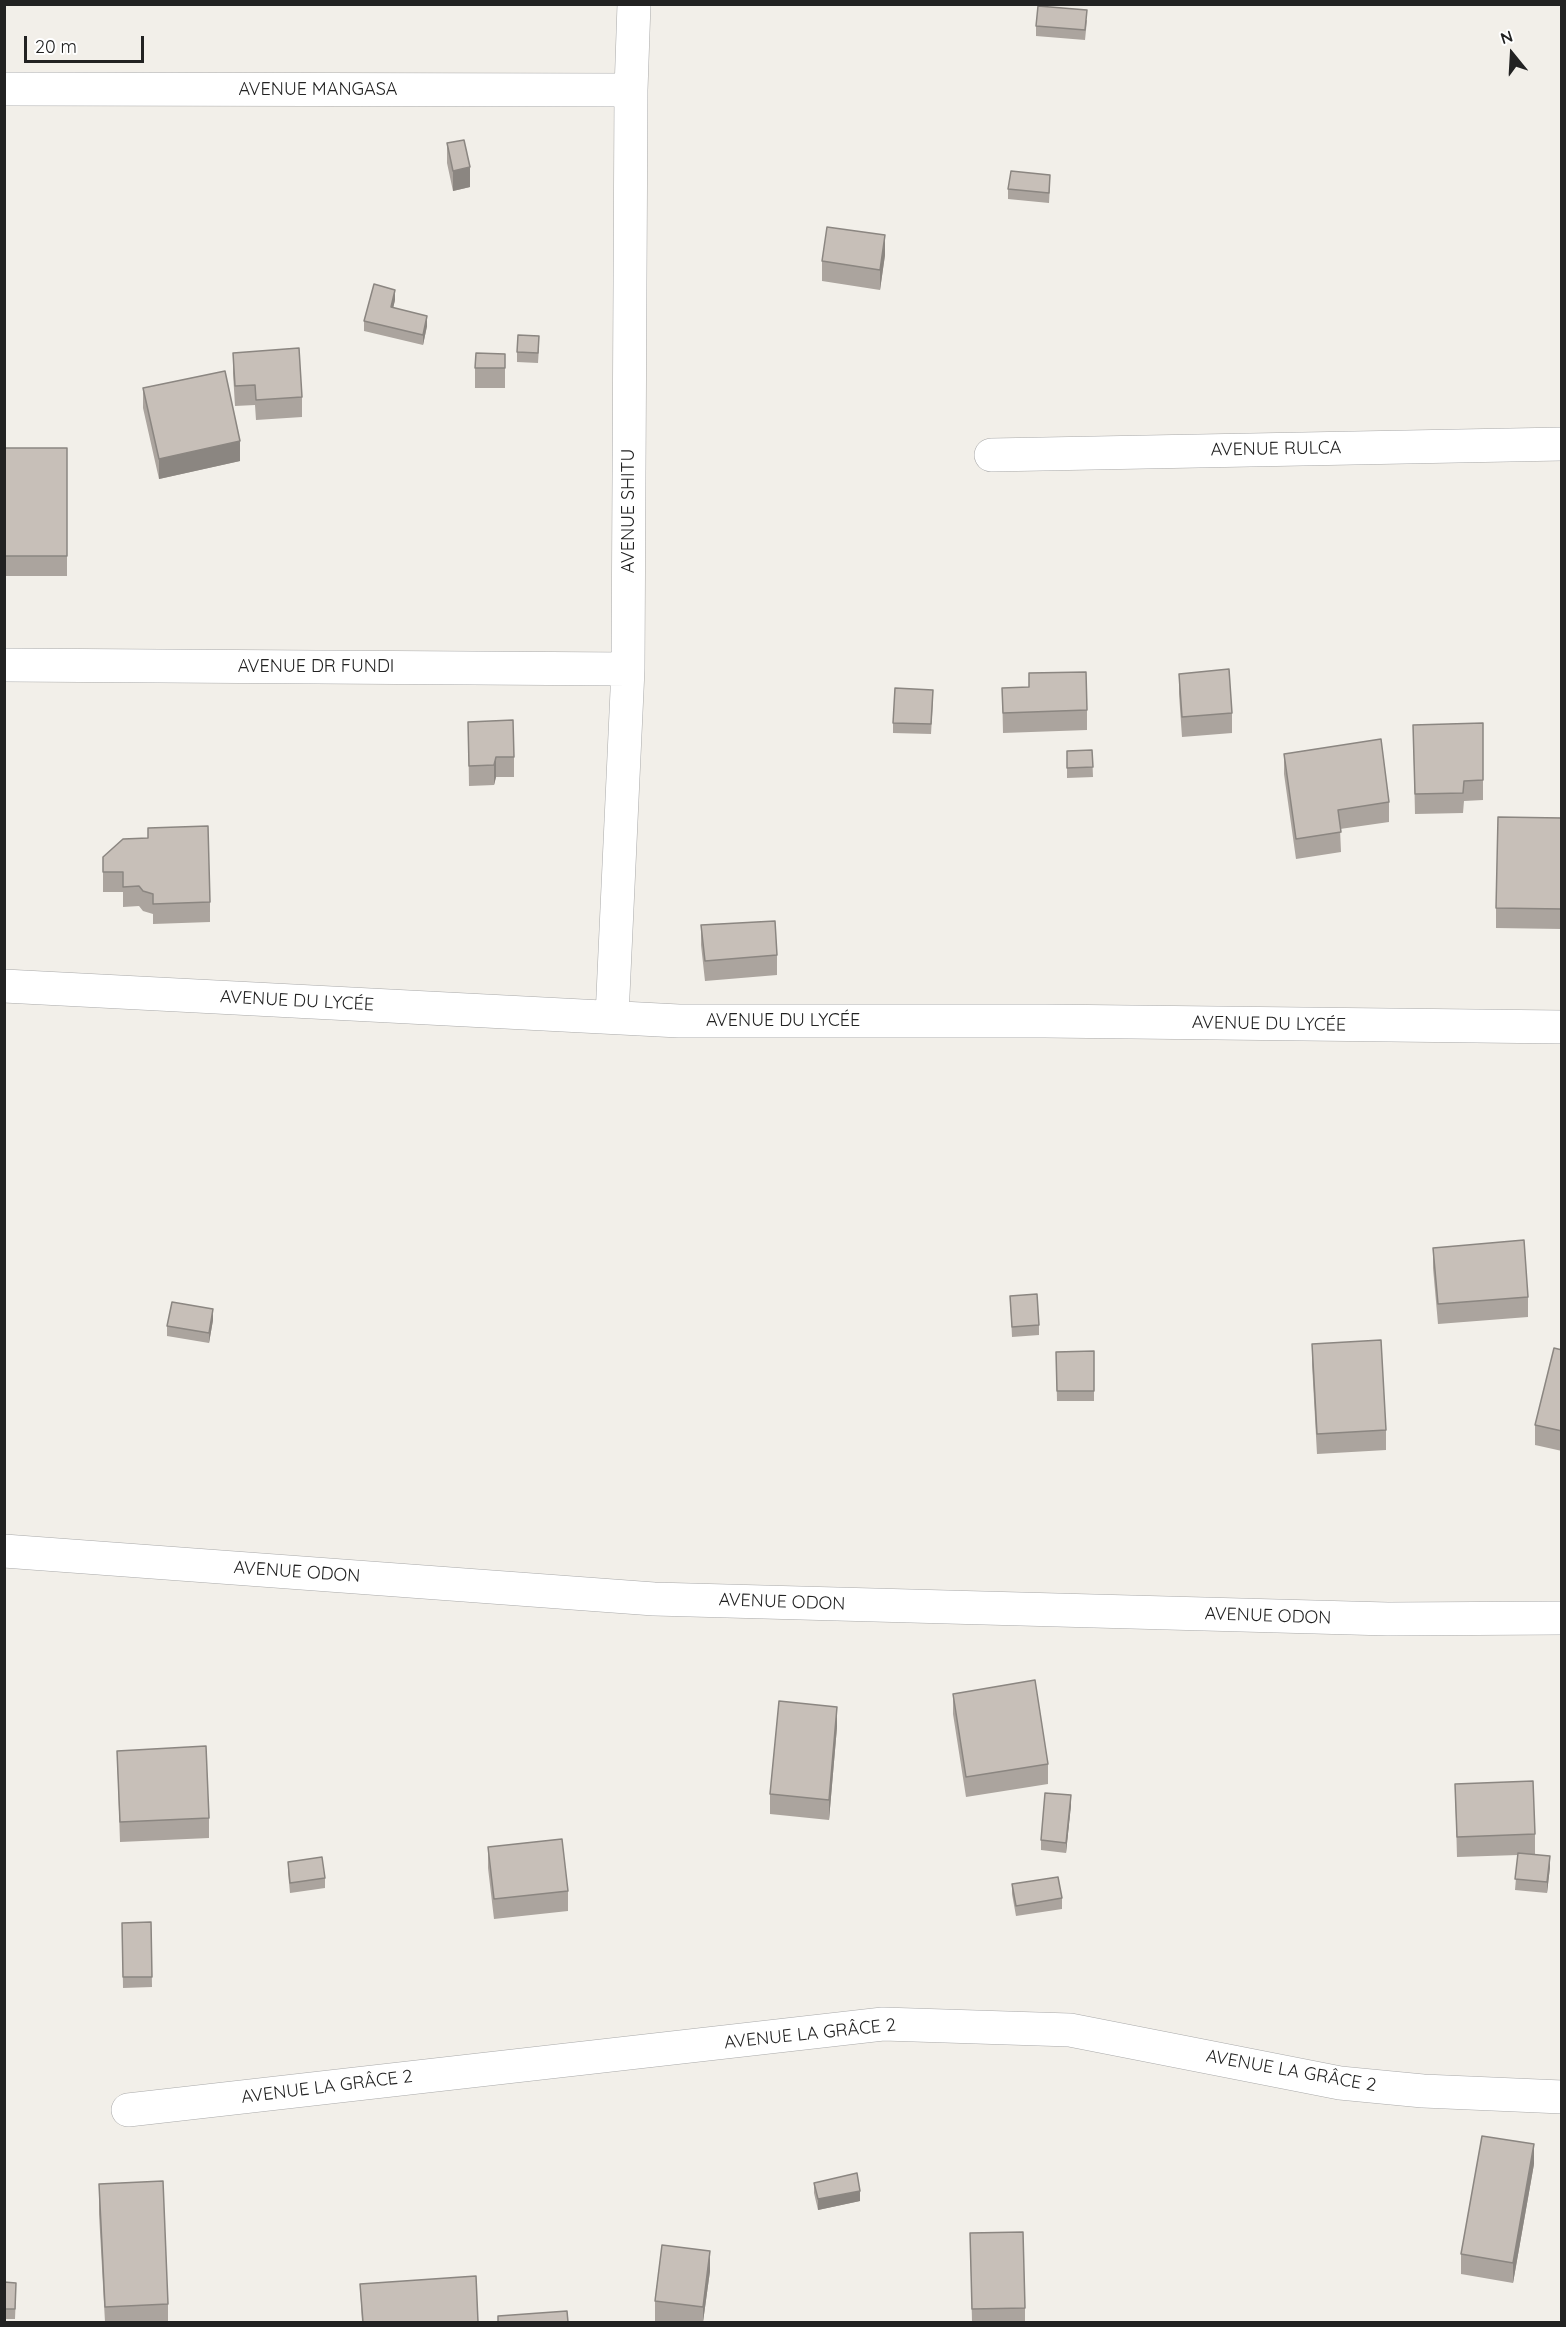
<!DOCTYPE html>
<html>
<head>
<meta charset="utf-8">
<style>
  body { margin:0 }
  #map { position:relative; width:1566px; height:2327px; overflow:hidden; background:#f2efe9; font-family:Quicksand,sans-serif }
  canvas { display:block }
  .frame { position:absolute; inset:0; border:6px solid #222; pointer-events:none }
  .north { position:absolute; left:1482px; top:24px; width:60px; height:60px; -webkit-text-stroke:4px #fff; paint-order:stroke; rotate:342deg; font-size:16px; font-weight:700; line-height:24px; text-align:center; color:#222 }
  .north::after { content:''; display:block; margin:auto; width:21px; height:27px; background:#222; clip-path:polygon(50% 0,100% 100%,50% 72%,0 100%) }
  .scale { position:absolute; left:24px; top:36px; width:120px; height:27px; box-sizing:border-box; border:3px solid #222; border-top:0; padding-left:8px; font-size:18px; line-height:21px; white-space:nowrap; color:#222; -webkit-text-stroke:4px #fff; paint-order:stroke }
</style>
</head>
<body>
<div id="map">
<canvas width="1566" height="2327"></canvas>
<div class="frame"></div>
<div class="north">N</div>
<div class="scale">20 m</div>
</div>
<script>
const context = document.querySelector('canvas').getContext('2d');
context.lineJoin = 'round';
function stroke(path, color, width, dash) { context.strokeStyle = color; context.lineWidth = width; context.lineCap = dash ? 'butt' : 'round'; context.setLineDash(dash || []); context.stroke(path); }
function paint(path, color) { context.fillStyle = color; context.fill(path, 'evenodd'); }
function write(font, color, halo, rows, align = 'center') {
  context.font = font + ' Quicksand,sans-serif'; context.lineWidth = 4.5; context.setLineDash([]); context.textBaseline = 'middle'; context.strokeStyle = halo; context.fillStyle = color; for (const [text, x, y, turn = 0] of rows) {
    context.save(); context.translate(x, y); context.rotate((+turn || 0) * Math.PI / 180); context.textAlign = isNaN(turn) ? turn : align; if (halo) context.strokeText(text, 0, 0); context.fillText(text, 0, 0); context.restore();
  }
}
const street = new Path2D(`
  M4,89L631,90
  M991,455L1562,444
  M4,665L628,669
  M4,986L679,1021H1045L1562,1027
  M612,1017L628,669L631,90L634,4
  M4,1551L654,1599L1388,1619L1562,1618
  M128,2110L883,2024L1070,2030L1340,2083L1423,2091L1562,2097`);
const wall = new Path2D(`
  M1087,20L1085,40L1036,36V26Z
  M447,143L470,187L453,191L447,163Z
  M1050,185L1049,203L1008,199V189Z
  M885,255L880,290L822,281V261Z
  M395,300L393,308L427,326L423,345L364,331V321Z
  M539,347L538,363L517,362V352Z
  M233,353L302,397V417L256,420L255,405L235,406L233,373Z
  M505,354V388H475V368Z
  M143,388L240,461L159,479L143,408Z
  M4,448H67V576H4Z
  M1179,674L1232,713V733L1182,737L1179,694Z
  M1002,688L1087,710V730L1003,733Z
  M933,700L931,734L893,733V723Z
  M468,722L514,757V777H496L494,785L469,786Z
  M1483,723V800L1464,801L1463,813L1415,814L1413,725Z
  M1092,750L1093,777L1067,778V751Z
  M1284,754L1389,802V822L1340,829L1341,852L1296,859L1284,774Z
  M1562,818V929L1496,928V908Z
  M103,857L210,902V922L153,924V914L143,911L139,906L123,907V892H103Z
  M701,925L777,955V975L705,981L701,945Z
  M1433,1248L1528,1297V1317L1438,1324L1433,1268Z
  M1010,1296L1039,1325V1335L1012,1337Z
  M213,1320L209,1343L167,1336V1326Z
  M1312,1344L1386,1430V1450L1317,1454L1312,1364Z
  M1562,1350V1451L1535,1445V1425Z
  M1094,1351V1401H1057L1056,1352Z
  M953,1694L1048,1764V1784L966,1797L953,1714Z
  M837,1727L829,1820L770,1814V1794Z
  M117,1751L209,1818V1838L120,1842Z
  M1455,1784L1535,1834V1854H1527L1550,1867L1547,1893L1515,1890L1518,1855L1457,1857Z
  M1071,1805L1066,1853L1041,1850V1840Z
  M488,1847L568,1891V1911L494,1919L488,1868Z
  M288,1862L325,1878V1888L290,1893L288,1872Z
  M1012,1884L1062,1898V1909L1016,1916L1012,1894Z
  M151,1922L152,1987L123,1988L122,1923Z
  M1534,2164L1513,2283L1461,2274V2254Z
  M814,2183L860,2201L818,2210L814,2193Z
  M99,2184L168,2304V2322H105L99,2214Z
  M970,2233L1025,2308V2322H972Z
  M710,2271L703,2322H666L655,2321V2301Z
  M4,2282L16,2293L15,2319H4Z
  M360,2284L478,2322H362Z`);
const shadedWall = new Path2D(`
  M470,167V187L453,191V171Z
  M885,235V255L880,290V270Z
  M395,290V300L391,317V307Z
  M427,316V326L423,345V335Z
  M240,441V461L159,479V459Z
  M496,757V777L494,785V765Z
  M213,1309V1320L209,1343V1333Z
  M837,1707V1727L829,1820V1800Z
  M1071,1795V1805L1066,1853V1843Z
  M1550,1856V1867L1547,1893V1882Z
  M1534,2144V2164L1513,2283V2263Z
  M860,2191V2201L818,2210V2199Z
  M710,2251V2271L703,2322V2307Z`);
const building = new Path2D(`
  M1038,6L1087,10L1085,30L1036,26Z
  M464,140L470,167L453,171L447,143Z
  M1011,171L1050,175L1049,193L1008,189Z
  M827,227L885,235L880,270L822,261Z
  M374,284L395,290L391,307L427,316L423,335L364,321Z
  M518,335L539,336L538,353L517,352Z
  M299,348L302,397L256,400L255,385L235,386L233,353Z
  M476,353L505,354V368H475Z
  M225,371L240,441L159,459L143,388Z
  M4,448H67V556H4Z
  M1229,669L1232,713L1182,717L1179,674Z
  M1086,672L1087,710L1003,713L1002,688L1029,687V673Z
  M895,688L933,690L931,724L893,723Z
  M513,720L514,757H496L494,765L469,766L468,722Z
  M1483,723V780L1464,781L1463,793L1415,794L1413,725Z
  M1381,739L1389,802L1338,810L1341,832L1296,839L1284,754Z
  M1092,750L1093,767L1067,768V751Z
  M1498,817L1562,818V909L1496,908Z
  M208,826L210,902L153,904V894L143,891L139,886L123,887V872H103V857L123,839L148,838V828Z
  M775,921L777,955L705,961L701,925Z
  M1524,1240L1528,1297L1438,1304L1433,1248Z
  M1037,1294L1039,1325L1012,1327L1010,1296Z
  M172,1302L213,1309L209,1333L167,1326Z
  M1381,1340L1386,1430L1317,1434L1312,1344Z
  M1554,1348L1562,1350V1431L1535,1425Z
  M1094,1351V1391H1057L1056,1352Z
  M1035,1680L1048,1764L966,1777L953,1694Z
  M779,1701L837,1707L829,1800L770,1794Z
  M206,1746L209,1818L120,1822L117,1751Z
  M1533,1781L1535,1834L1457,1837L1455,1784Z
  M1045,1793L1071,1795L1066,1843L1041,1840Z
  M562,1839L568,1891L494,1899L488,1847Z
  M1518,1853L1550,1856L1547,1882L1515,1879Z
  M322,1857L325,1878L290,1883L288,1862Z
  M1058,1877L1062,1898L1016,1906L1012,1884Z
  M151,1922L152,1977H123L122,1923Z
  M1482,2136L1534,2144L1513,2263L1461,2254Z
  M857,2173L860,2191L818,2199L814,2183Z
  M163,2181L168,2304L105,2307L99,2184Z
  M1023,2232L1025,2308L972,2309L970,2233Z
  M662,2245L710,2251L703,2307L655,2301Z
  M476,2276L478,2322H363L360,2284Z
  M4,2282L16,2283L15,2309H4Z
  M567,2311L568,2322H498V2316Z`);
const streetNames = [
  ["AVENUE MANGASA",318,90],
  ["AVENUE RULCA",1276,449,-1],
  ["AVENUE SHITU",629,511,-90],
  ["AVENUE DR FUNDI",316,667],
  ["AVENUE DU LYCÉE",297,1001,3],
  ["AVENUE DU LYCÉE",783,1021],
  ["AVENUE DU LYCÉE",1269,1024,1],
  ["AVENUE ODON",297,1572,4],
  ["AVENUE ODON",782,1602,2],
  ["AVENUE ODON",1268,1616,2],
  ["AVENUE LA GRÂCE 2",810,2034,-6],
  ["AVENUE LA GRÂCE 2",1291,2071,10],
  ["AVENUE LA GRÂCE 2",327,2087,-7]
];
stroke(street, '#a9a9a9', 34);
stroke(street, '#fff', 33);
paint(wall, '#aba49e');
paint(shadedWall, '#8b8681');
paint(building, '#c7bfb8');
stroke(building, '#8b8681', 1.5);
write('18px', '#222', '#fff', streetNames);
</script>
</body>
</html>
